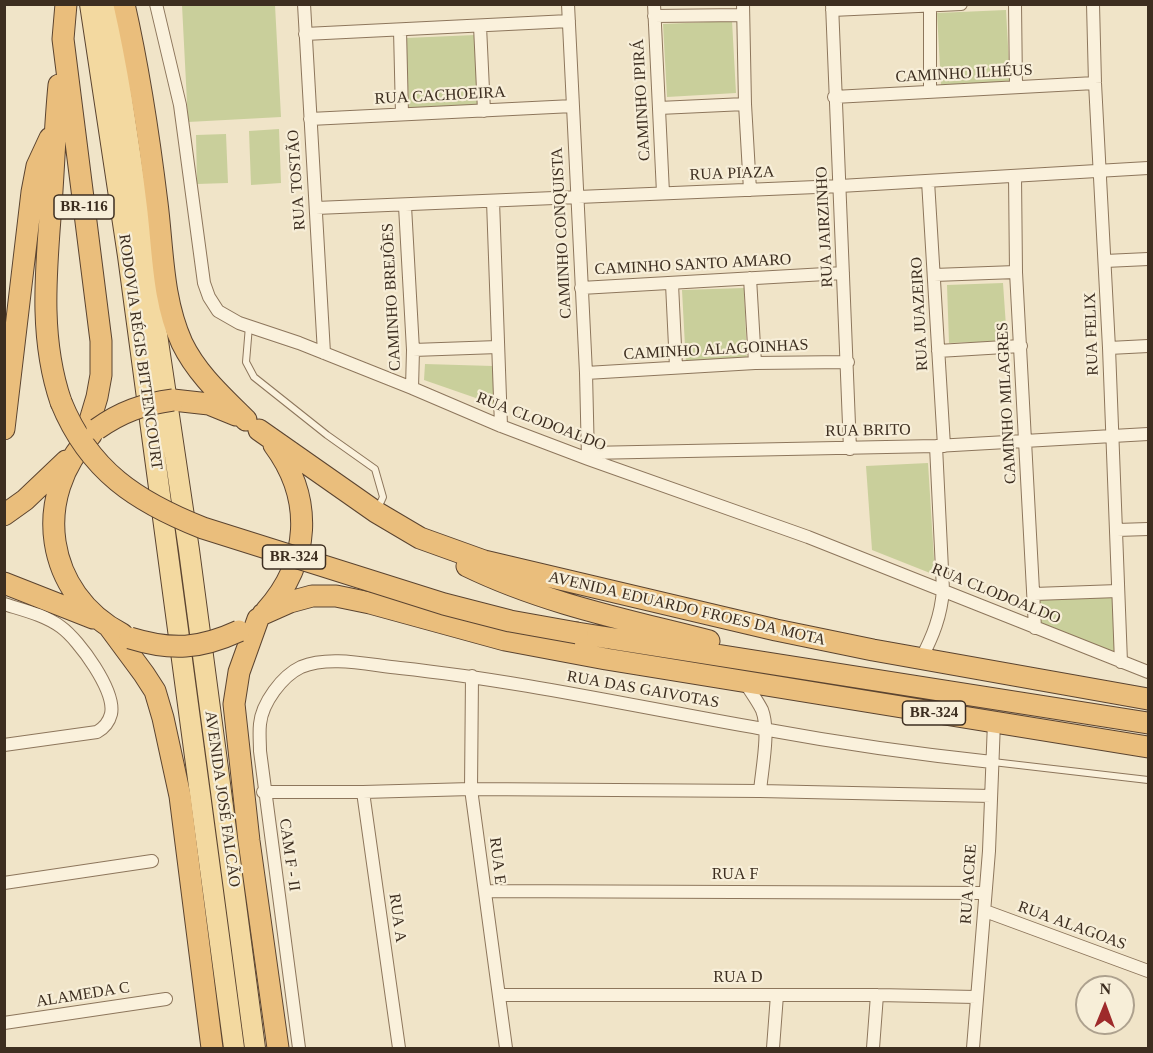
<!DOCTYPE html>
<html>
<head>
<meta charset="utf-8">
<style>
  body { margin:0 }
  #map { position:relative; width:1153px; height:1053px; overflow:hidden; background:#f0e4c8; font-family:Georgia,serif }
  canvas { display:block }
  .frame { position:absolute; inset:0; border:6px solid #3d2e20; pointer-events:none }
  .north { position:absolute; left:1075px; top:975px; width:60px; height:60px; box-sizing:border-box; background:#f7eed8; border:2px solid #ada18e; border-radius:50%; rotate:1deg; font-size:16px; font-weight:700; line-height:24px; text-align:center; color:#3d2e20 }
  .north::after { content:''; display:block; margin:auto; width:21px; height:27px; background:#9e2a2b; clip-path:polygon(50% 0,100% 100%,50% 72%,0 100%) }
</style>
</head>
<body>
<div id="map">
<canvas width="1153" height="1053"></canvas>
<div class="frame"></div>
<div class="north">N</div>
</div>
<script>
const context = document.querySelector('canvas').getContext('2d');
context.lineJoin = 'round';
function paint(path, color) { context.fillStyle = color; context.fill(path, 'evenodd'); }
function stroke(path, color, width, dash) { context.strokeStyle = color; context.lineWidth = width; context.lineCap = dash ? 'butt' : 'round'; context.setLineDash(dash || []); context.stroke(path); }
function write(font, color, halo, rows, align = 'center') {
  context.font = font + ' Georgia,serif'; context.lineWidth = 4.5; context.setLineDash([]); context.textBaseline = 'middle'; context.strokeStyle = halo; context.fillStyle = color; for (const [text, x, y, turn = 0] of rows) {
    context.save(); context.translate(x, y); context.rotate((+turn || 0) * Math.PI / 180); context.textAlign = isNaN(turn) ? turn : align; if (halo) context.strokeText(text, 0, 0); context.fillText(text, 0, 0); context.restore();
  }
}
const green = new Path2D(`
  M182,5H275L281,117L188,122Z
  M1006,10L1010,82L941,85L937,13Z
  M732,21L736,93L667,97L663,24Z
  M475,35L478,107L409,110L406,38Z
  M279,129L281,183L251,185L249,131Z
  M226,134L228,183L197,184L196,135Z
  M1003,283L1007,341L949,343L947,285Z
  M744,288L747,361L686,365L682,290Z
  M425,364L493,366L496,405L424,380Z
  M928,463L935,575L872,550L866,466Z
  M1039,597H1113L1117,653L1040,623Z`);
const service = new Path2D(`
  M249,326L246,362L254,377L327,435L375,469L383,497L378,508
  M993,762L1148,780`);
const minor = new Path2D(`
  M156,4L180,105L204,283L209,297L218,311L239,323L299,343L412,388L501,426L588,459L808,537L1148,672
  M304,4L324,353
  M568,4L586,373L588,459
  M654,4L663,193
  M743,4L745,104L750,190
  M832,4L850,449
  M1015,4L1016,87
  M1093,4L1095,83L1109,348L1121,662
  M930,6V92
  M832,10L961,4
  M654,16L743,15
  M480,26L484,111
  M400,30L402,114
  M305,34L569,21
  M834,97L1095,83
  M659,108L745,104
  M310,119L573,106
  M1015,176L1016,272L1035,628
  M928,181L944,446
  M493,201L501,426
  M405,206L413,350L412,388
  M316,208L840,186L1148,168
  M1105,261L1148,259
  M934,275L1016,272
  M750,278L755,363
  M672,284L676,367
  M581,288L843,273
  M1109,348L1148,346
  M413,350L498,347
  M938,351L1021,346
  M586,373L755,363L848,362
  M588,453L936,446L1148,434
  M1117,530L1148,529
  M1034,594L1118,591
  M4,604C23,610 45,615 61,627C79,640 116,691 111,714C109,722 104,728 97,732L4,745
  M921,659C933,636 941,616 943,590L936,446
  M472,676L471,789L506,1048
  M744,681C750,691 757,700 762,710C770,731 762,768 760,791
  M263,792H363L471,789L760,791L991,796
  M363,792L399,1048
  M4,883L152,861
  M485,891L985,893
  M985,911L1148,971
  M500,995H877L976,997
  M4,1023L166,999
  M299,1048L260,751C260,743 259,733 260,724C262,703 282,676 301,667C330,655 369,665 400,668C522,681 642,708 763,729C839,743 915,754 992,762
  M773,1048L777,995
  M873,1048L877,995
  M973,1048L989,851L994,722`);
const primary = new Path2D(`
  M90,4L128,256L234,1048
  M108,4L189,550L255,1048`);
const trunk = new Path2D(`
  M66,4L63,39L101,341V375L97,397L83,444
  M124,4C139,70 149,137 157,203C163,250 162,299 182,343C197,374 222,396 246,420
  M59,85C55,125 54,165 51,205C46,271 39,338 61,402
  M173,400L209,404L236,415
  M4,429L32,192L37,166L50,138
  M259,430L376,512L420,538L484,561L776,630L873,650L1148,699
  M91,435C31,496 45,594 122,634
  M4,515L25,500L66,461
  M467,566C543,603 627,620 709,641
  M4,583L93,618
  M266,611C310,562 314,499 274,445
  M263,614L290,602L312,596H336L370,603L505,640L606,659L1148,747
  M258,619L239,672L234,704L249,841L278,1048
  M110,628L144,674L155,691L163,718L180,796L212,1048
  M577,633L1148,723`);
const trunkBridge = new Path2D(`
  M61,402C89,471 137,502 203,528L444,604L510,621L577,633
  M97,429C121,412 143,404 173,400
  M130,638C172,651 200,649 239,631`);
const shields = [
  [84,207,60],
  [294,557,63],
  [934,713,63]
];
const shieldNames = [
  ["BR-116",84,207],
  ["BR-324",294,557],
  ["BR-324",934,713]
];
const streetNames = [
  ["CAMINHO ILHÉUS",964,74,-3],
  ["RUA CACHOEIRA",440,96,-3],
  ["CAMINHO IPIRÁ",642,100,-93],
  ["RUA PIAZA",732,174,-2],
  ["RUA TOSTÃO",297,180,-94],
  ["RUA JAIRZINHO",825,227,-93],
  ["CAMINHO CONQUISTA",562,233,-93],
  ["CAMINHO SANTO AMARO",693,265,-3],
  ["CAMINHO BREJÕES",392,297,-93],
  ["RUA JUAZEIRO",920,314,-93],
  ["RUA FELIX",1092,334,-92],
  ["CAMINHO ALAGOINHAS",716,350,-3],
  ["RODOVIA RÉGIS BITTENCOURT",140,352,82],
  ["CAMINHO MILAGRES",1007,403,-93],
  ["RUA CLODOALDO",541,422,21],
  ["RUA BRITO",868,431,-1],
  ["RUA CLODOALDO",996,594,22],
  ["AVENIDA EDUARDO FROES DA MOTA",687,609,13],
  ["RUA DAS GAIVOTAS",643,690,10],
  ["AVENIDA JOSÉ FALCÃO",222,799,82],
  ["CAM F - II",289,855,82],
  ["RUA E",497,861,83],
  ["RUA F",735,875],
  ["RUA ACRE",969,884,-86],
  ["RUA A",397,918,82],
  ["RUA ALAGOAS",1072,926,20],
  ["RUA D",738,978],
  ["ALAMEDA C",83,995,-9]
];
paint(green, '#c9cf9b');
stroke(service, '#8d765c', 8);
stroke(minor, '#8d765c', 14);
stroke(primary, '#5b4430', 22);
stroke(trunk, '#5b4430', 23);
stroke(service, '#faf1dc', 6);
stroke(minor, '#faf1dc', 12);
stroke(primary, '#f3d9a0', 20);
stroke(trunk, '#eabe7c', 21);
stroke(trunkBridge, '#5b4430', 23, []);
stroke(trunkBridge, '#eabe7c', 21);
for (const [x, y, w] of shields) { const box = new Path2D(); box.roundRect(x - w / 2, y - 12, w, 24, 4.5); context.fillStyle = '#f7eed8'; context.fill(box); stroke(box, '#3d2e20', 1.5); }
write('bold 15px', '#3d2e20', null, shieldNames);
write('16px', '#3d2e20', '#f7eed8', streetNames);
</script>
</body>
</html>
